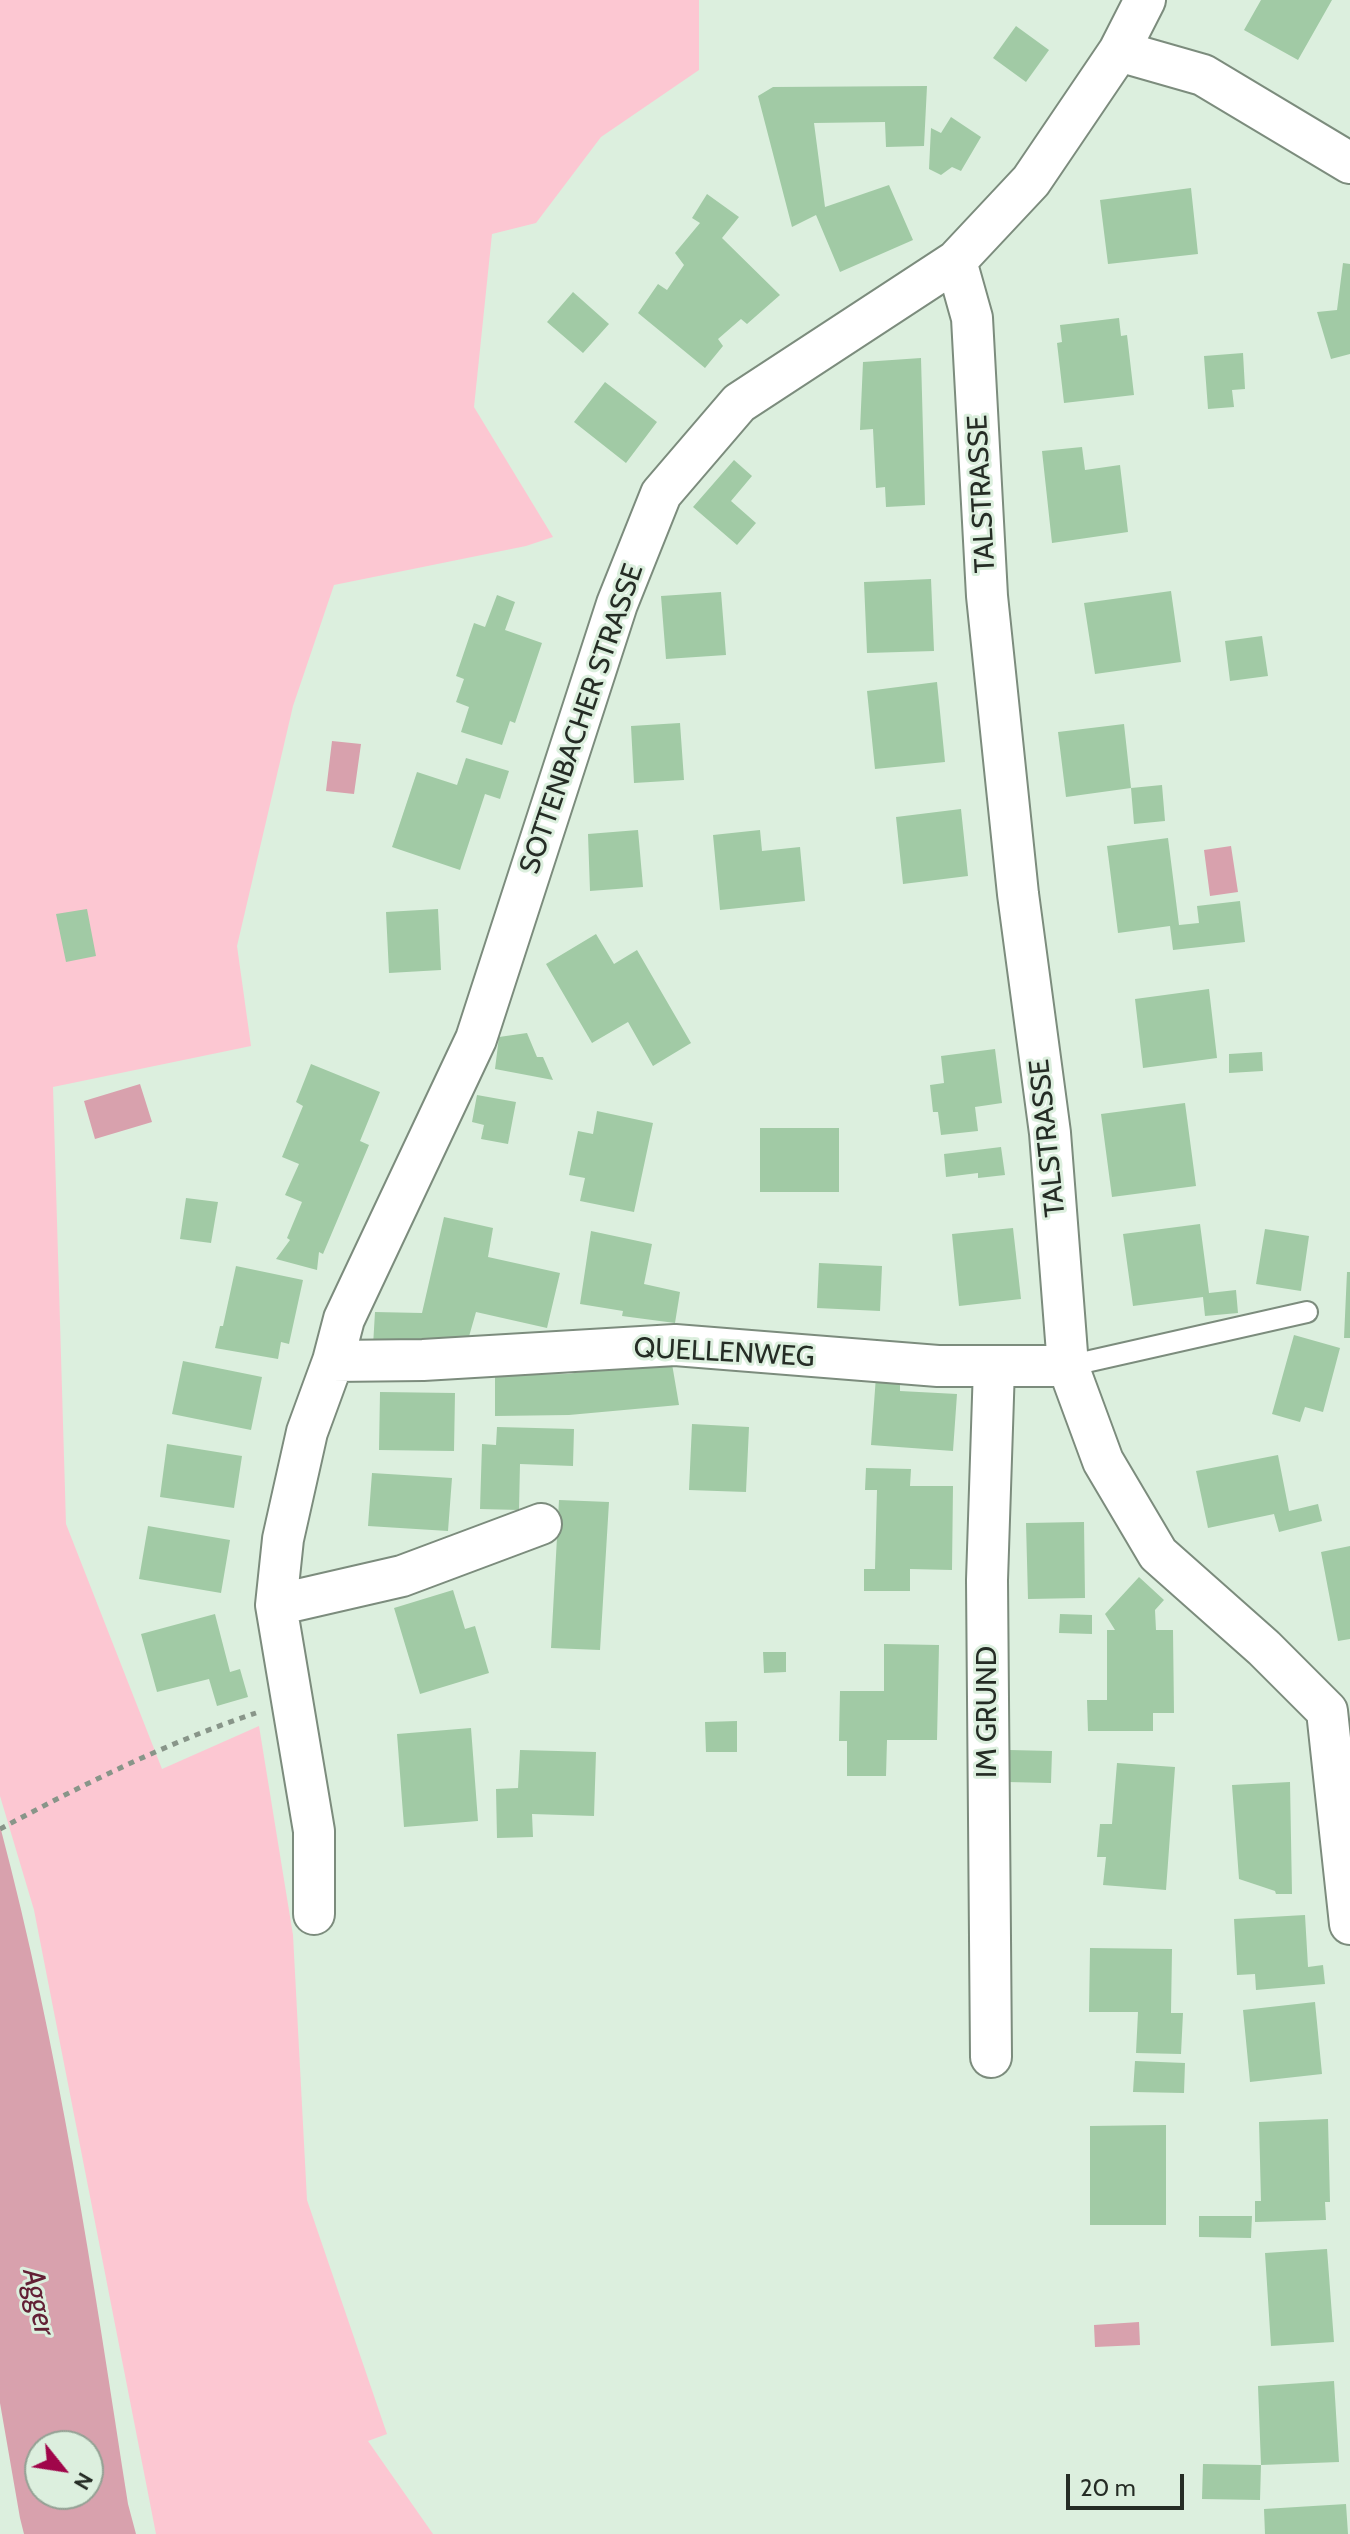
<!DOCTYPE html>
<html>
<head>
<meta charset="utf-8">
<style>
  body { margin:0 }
  #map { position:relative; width:1350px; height:2534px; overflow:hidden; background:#dcefde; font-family:Cabin,sans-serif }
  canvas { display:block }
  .north { position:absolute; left:24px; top:2430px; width:80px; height:80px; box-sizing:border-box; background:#dcefde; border:2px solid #93a194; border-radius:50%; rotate:120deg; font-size:22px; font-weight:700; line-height:32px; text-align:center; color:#252c25 }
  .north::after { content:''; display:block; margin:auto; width:28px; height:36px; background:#a0064a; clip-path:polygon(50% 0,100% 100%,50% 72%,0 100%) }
  .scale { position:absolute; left:1066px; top:2474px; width:118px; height:36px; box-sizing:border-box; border:4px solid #252c25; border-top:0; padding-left:10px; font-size:24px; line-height:28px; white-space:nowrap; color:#252c25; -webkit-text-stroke:6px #dcefde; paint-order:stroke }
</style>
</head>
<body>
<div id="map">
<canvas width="1350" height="2534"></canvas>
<div class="north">N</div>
<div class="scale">20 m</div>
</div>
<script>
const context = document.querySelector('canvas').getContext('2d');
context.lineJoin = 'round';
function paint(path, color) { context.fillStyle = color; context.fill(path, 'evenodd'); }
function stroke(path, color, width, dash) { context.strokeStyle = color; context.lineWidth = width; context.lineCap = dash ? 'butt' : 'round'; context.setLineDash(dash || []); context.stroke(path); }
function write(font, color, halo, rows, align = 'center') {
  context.font = font + ' Cabin,sans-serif'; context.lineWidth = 6; context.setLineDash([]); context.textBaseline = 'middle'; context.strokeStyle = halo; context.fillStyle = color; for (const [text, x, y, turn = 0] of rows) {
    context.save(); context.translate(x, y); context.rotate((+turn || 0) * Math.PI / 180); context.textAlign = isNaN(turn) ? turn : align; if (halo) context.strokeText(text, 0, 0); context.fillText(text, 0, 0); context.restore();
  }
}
const green = new Path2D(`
  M0,0H699V70L601,137L536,223L492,234L474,407L553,537L526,546L334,585L293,706L237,946L251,1046L53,1087L66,1524L162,1769L259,1726L293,1935L307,2200L387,2434L368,2441L433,2534H156L34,1910L0,1796Z`);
const water = new Path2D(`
  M332,741L361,744L354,794L326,791Z
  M1231,846L1238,892L1210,896L1204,850Z
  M140,1084L152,1122L95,1139L84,1101Z
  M0,1826C59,2048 93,2277 128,2504L136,2534H24L20,2518L0,2403ZM40,2446H88V2494H40Z
  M1139,2322L1140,2345L1095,2347L1094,2325Z`);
const building = new Path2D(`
  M1261,0H1332L1298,60L1244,30Z
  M1016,26L1049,50L1026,82L993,58Z
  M927,86L924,146L886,147L885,122L814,123L825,207L889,185L913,240L840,272L816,215L792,227L758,96L773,87Z
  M951,117L981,137L961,171L952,167L941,175L929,169L931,128L941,133Z
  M1191,188L1198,254L1108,264L1100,200Z
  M707,194L739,217L722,238L780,295L747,324L741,319L718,339L723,346L705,368L638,313L658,284L667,290L684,265L675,253L700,223L692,218Z
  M1343,263L1350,264V354L1331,359L1317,312L1337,310Z
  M573,292L609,324L583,353L547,322Z
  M1119,318L1121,336L1127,335L1134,395L1064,403L1057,343L1062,342L1060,325Z
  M1243,353L1245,389L1232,390L1234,407L1208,409L1204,356Z
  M921,358L925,505L886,507L885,487L876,488L873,429L860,430L863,362Z
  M605,382L657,422L626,463L574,422Z
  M1082,447L1085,470L1120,465L1128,532L1052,543L1042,451Z
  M734,460L752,476L731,501L756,523L737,545L693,507Z
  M931,579L934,651L867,653L864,582Z
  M1171,591L1181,662L1095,674L1084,603Z
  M721,592L726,655L666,659L661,596Z
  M497,595L515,602L505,630L542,643L515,723L510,721L502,745L461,732L469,707L456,702L464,679L456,676L474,623L485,627Z
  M1262,636L1268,676L1230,681L1225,641Z
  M937,682L945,762L875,769L867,691Z
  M680,723L684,780L634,783L631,726Z
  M1124,724L1131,788L1066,797L1058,732Z
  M466,758L509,771L500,799L485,794L460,870L392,847L417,772L457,785Z
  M1162,785L1165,821L1134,824L1131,788Z
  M961,809L968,876L903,884L896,817Z
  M638,830L643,887L590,891L588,834Z
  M760,830L762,851L800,847L805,901L720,910L713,835Z
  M1168,838L1179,925L1199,923L1197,906L1240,901L1245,942L1173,950L1170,926L1118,933L1107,846Z
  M87,909L96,956L66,962L56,914Z
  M438,909L441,970L389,973L386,912Z
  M596,934L614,964L637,950L691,1043L653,1066L628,1022L592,1043L546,964Z
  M1209,989L1217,1058L1143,1068L1135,999Z
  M527,1033L537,1057H543L553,1080L495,1069L499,1037Z
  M995,1049L1002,1103L975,1107L978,1131L941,1135L938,1112H933L930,1085L944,1083L941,1056Z
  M1262,1052L1263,1071L1229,1073V1054Z
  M311,1064L380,1092L360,1141L369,1145L323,1254L319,1252L317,1270L276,1259L290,1240L287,1238L302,1202L285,1195L299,1164L282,1157L303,1106L296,1102Z
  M477,1095L516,1102L508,1144L481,1139L484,1125L472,1122Z
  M1185,1103L1196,1186L1112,1197L1101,1114Z
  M597,1111L653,1123L634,1212L580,1201L585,1178L569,1175L578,1131L593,1134Z
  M760,1128H839V1192H760Z
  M1001,1147L1005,1175L978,1178V1173L946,1177L944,1154Z
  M186,1198L218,1202L211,1243L180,1239Z
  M444,1217L493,1228L488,1257L560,1273L547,1328L476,1312L468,1340L373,1346L375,1312L422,1313Z
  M1200,1224L1209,1293L1236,1290L1238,1313L1205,1316L1203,1297L1133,1306L1123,1234Z
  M1013,1228L1021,1299L959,1306L952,1234Z
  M1265,1229L1309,1236L1301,1291L1256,1284Z
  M591,1231L652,1244L644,1284L680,1292L675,1323L622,1316L623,1311L580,1304Z
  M819,1263L882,1266L880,1311L817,1308Z
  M236,1266L303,1280L289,1344L281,1342L278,1359L215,1348L220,1326H223Z
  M1347,1272H1350V1338H1344Z
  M1294,1335L1340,1348L1323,1412L1305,1407L1300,1422L1272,1414Z
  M671,1358L679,1405L569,1415L495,1416V1375L568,1374Z
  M183,1361L262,1377L251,1430L172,1414Z
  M876,1376L900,1378V1391L957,1394L953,1451L871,1445Z
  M380,1392L455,1393L454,1451L379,1450Z
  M692,1424L749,1427L746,1492L689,1490Z
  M497,1427L574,1429L573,1466L520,1464L519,1510L480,1509L482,1444L496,1445Z
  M167,1444L242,1456L234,1508L160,1497Z
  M1278,1455L1289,1511L1318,1504L1322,1521L1279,1532L1274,1514L1208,1528L1196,1471Z
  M866,1468L911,1469L910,1486H953L952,1570L910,1569V1591H864V1569H875L877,1490H865Z
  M372,1473L452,1478L448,1531L368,1526Z
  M559,1500L609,1502L600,1650L551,1648Z
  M1084,1522L1085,1598L1028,1599L1026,1523Z
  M148,1526L230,1540L221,1593L139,1579Z
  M1350,1546V1639L1338,1641L1321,1552Z
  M1139,1577L1164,1600L1155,1610L1156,1630H1173L1174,1713H1153V1731H1088L1087,1700H1107V1630H1115L1105,1614Z
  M453,1590L465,1629L475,1626L489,1673L420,1694L394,1608Z
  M215,1614L230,1672L240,1669L248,1697L217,1706L209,1679L157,1692L141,1634Z
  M1060,1614L1092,1615V1634L1059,1633Z
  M884,1644L939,1645L937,1740H887L886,1776H847V1741H839L840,1691H884Z
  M763,1652H786V1672L764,1673Z
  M737,1721V1752H706L705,1722Z
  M471,1728L478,1821L404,1827L397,1734Z
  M520,1750L596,1752L594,1816L532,1814L533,1837L497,1838L496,1789L518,1788Z
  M1009,1750L1052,1751L1051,1783L1008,1782Z
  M1117,1763L1175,1767L1166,1890L1103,1885L1106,1857H1097L1100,1824H1112Z
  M1290,1782L1292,1894H1276L1275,1891L1239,1879L1232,1785Z
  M1305,1915L1308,1967L1323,1965L1325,1984L1256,1990L1255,1974L1237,1975L1234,1919Z
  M1090,1948L1172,1949L1171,2013H1183L1181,2054L1136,2053L1138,2012H1089Z
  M1315,2002L1322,2074L1250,2082L1243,2010Z
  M1135,2061L1185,2063L1184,2093L1133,2092Z
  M1328,2119L1330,2202H1325L1326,2220L1255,2222V2201H1261L1259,2122Z
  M1166,2125V2225H1090V2126Z
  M1199,2216H1252L1251,2238L1199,2237Z
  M1327,2249L1334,2342L1271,2346L1265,2253Z
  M1334,2381L1339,2462L1261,2465L1260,2500L1202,2499L1203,2464L1261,2465L1258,2386Z
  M1346,2504L1348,2534H1265L1264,2509Z`);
const path = new Path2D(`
  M0,1829C82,1785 168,1742 256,1713`);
const lane = new Path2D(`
  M1068,1366L1307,1312`);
const street = new Path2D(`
  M1119,51L1203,75L1350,163
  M956,261L972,318L987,596L1018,894L1050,1133L1068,1366L1103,1461L1158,1554L1264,1648L1327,1711L1350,1924
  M333,1361L423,1360L675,1345L938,1366H1068
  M276,1605L402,1576L541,1524
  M314,1914V1831L276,1605L283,1539L307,1432L333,1361L344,1319L476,1039L617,604L661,494L739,403L956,261L1031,181L1119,51L1145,0
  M991,2057L987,1580L994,1367`);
const streetNames = [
  ["TALSTRASSE",982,494,-93],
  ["SOTTENBACHER STRASSE",582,719,-71],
  ["TALSTRASSE",1048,1138,-96],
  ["QUELLENWEG",724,1353,3],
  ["IM GRUND",988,1712,-90]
];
const waterNames = [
  ["Agger",38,2302,79]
];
paint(green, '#fcc7d2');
paint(water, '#d8a1ad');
paint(building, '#a1caa5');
stroke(lane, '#7c8c7d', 24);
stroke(street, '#7c8c7d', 44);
stroke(path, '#889589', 5, [6, 6]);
stroke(lane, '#fff', 20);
stroke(street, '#fff', 40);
write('28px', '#252c25', '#dcefde', streetNames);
write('italic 30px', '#622035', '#dcefde', waterNames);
</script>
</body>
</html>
